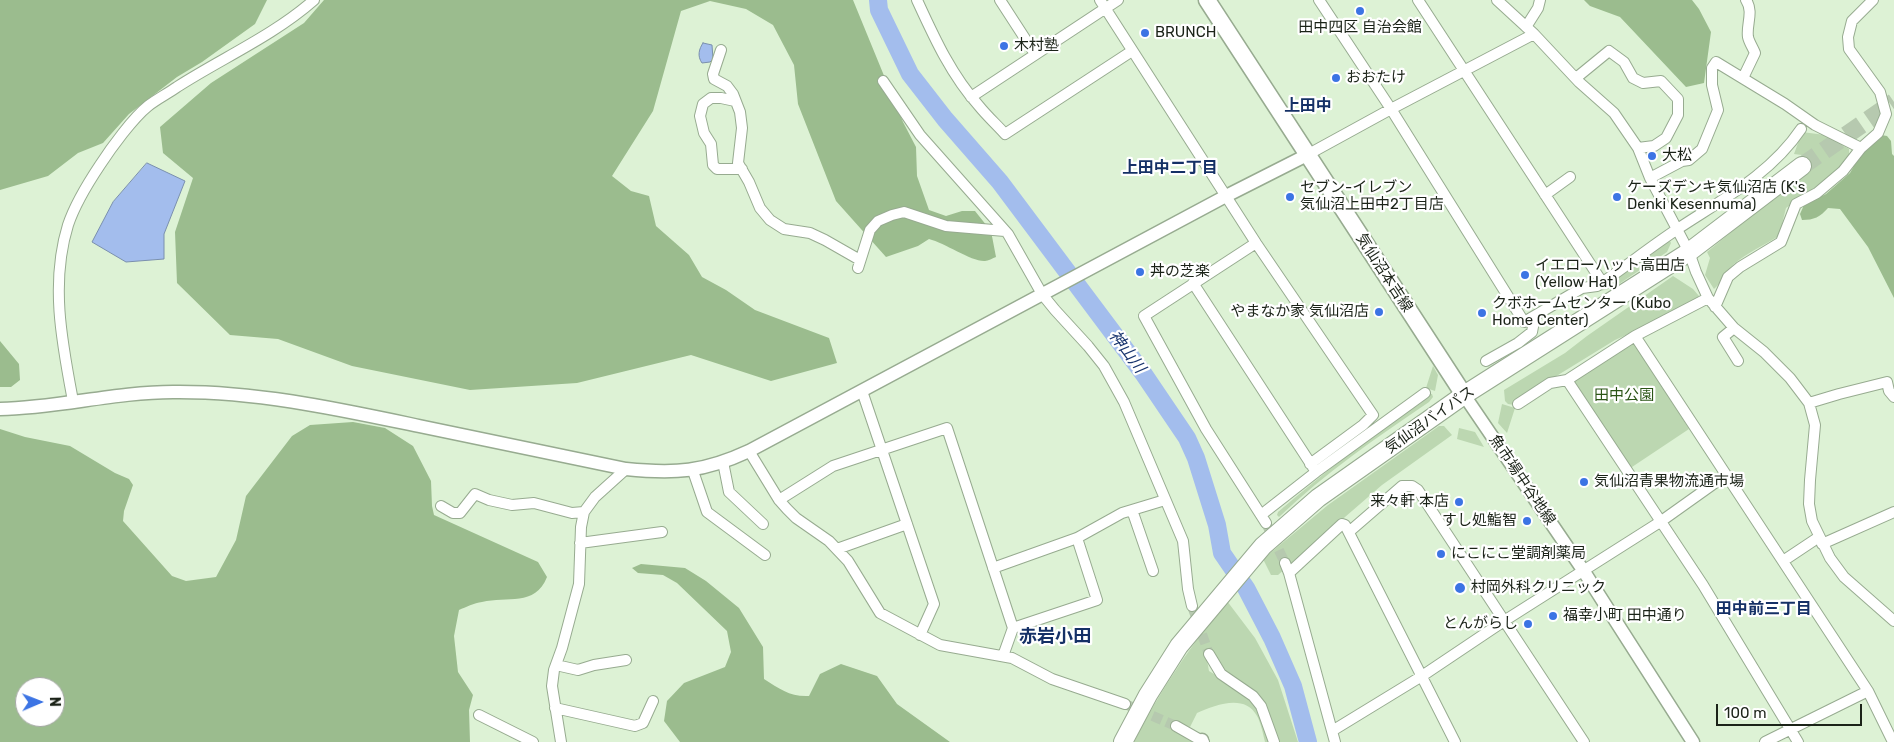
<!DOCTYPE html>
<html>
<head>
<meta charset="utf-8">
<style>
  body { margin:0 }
  #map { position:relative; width:1894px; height:742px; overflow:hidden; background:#ddf2d5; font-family:Rubik,sans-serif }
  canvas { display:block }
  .north { position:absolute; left:15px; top:677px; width:50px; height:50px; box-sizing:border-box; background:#fff; border:1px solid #a4a7a3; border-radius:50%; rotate:89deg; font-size:14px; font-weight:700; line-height:20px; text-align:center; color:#1b2318 }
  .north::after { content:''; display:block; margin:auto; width:18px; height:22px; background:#3c74e4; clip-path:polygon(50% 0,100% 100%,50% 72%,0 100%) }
  .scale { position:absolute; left:1716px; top:704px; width:146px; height:22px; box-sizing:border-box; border:2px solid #1b2318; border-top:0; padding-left:6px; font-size:15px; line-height:18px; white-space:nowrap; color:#1b2318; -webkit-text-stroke:4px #fff; paint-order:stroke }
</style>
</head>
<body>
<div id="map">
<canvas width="1894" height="742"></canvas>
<div class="north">N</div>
<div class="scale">100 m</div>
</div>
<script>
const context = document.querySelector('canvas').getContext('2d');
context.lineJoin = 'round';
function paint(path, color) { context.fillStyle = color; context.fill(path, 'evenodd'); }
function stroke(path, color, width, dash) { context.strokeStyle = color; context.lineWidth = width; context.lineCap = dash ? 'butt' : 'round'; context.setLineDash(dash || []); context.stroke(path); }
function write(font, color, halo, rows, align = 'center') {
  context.font = font + ' Rubik,"Noto Sans JP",sans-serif'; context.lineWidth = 4.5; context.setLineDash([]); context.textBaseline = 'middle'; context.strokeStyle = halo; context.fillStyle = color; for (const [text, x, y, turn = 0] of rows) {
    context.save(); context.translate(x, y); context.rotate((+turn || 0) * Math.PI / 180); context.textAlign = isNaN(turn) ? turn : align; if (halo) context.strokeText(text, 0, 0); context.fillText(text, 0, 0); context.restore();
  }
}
const green = new Path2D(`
  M1802,132L1825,135L1849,149V163L1786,208L1779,236C1764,245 1747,253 1734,264C1726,272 1722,282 1714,289L1705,275L1710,258L1707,252L1787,186L1804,176L1812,165L1809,156L1794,154Z
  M1670,241L1671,243L1667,252L1613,288L1596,292L1665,243Z
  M1673,276L1693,289L1699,296L1695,300L1635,331L1615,340L1519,399L1514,405L1508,404L1505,401L1504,390L1565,353L1587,336Z
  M1634,342L1689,429L1629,469L1572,383Z
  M1433,366L1438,375L1435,391L1426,388Z
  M1428,394H1432L1433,397L1429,402C1376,438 1325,473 1279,517L1277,515L1278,512C1318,478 1359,445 1402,414C1411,407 1423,406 1428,394Z
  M1502,404L1515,408L1507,433L1498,423Z
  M1439,426H1444L1452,435L1382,485L1278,575H1271L1263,559L1328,505Z
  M1459,428L1475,432L1484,447L1457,439Z
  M1227,601L1255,638L1278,680L1298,742H1276L1267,712L1207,660L1209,671L1247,694L1260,709L1271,742H1265C1263,734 1261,723 1257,716C1245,693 1215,705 1197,713L1190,727L1177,721L1173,731L1190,738L1192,742H1134C1158,694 1193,642 1227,601Z`);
const forest = new Path2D(`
  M0,0H267L255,24L202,62L177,77L129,114L103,143L78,153L48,176L0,190Z
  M324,0H853L903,122L916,147L917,176L929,210L946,216L962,211H975L991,231L996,257C993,258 988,261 985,261C972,262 945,243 929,239L918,246L886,257L836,201L798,104L794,65L773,25L746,9L710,1L681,11L653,111L612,176L631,191L649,196L656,226L689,255L702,277L726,290L755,310L829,338L837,363L771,381L691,355L577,383L470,390L352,366L278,339L230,335L177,283L175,232L193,178L163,153L160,127L211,83L304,23Z
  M1584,0H1692L1699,9L1711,32L1704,83L1686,87L1620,17L1590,6Z
  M1881,135L1887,136L1891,141L1892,154L1894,156V298L1868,247L1840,209L1828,208C1820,217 1814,220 1802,220L1800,214L1804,205L1826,194L1850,173L1862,152Z
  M0,341L19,364L20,380L11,387H0Z
  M353,422L385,428L413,446L431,481L432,506L434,515L538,562L547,577C535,607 507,596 482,602C474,603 466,607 459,610L454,636L458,672L473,695L469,710L470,742H0V429L25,437L70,446L115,473L129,479L133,485L124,511L123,521L172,576L186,581L216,577L236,540L246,496L292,436L310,425ZM25,687H55V717H25Z
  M641,564L685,568L706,581L739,608L763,647L764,679C780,689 790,697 809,696L820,674L841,664L877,676L897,704L950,742H680L664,721L667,701L684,683L725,667L731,652L727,631L677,583L663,575L638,573L632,568Z`);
const water = new Path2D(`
  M703,43L712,45L713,59L710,62L702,63C697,56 699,49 703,43Z
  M147,163L185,181L164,234V259L126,262L92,242L113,202Z`);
const river = new Path2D(`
  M878,0L879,10L910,74L945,119L1000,182L1143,373L1187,438L1196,458L1217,525L1222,553L1246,588L1272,638L1293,686L1308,742`);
const minorTunnel = new Path2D(`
  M1266,523L1285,563
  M1192,606L1209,654
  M1125,704L1176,726`);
const trunkTunnel = new Path2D(`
  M1802,166L1894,102`);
const minor = new Path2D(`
  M917,0C934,37 951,75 979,106C987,116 997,125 1005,134L1132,51
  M1000,0L1035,54
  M1100,0L1256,243L1373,415L1363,425L1310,464
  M1319,0L1391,109L1524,322L1582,288L1597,286C1624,268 1649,248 1676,230C1721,200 1770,175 1801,129
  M1418,0L1602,282
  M1497,0L1534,34L1579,82L1614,113L1638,148L1650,178L1689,252L1696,272L1708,298L1734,328L1764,352L1790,378L1809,403L1815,425L1810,480L1809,504L1812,521L1830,558L1844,577L1894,621
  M1526,27L1538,8L1540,0
  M721,50L713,74L714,79L727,86L733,94L740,112L742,128L738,163L749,182L760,208L770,220L784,229L810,233L825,240L860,260
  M1576,78L1609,51L1624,62L1633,78L1643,83L1661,81L1678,99V115L1666,138L1654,146L1638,148
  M1743,78L1755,53C1753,48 1749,42 1748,37C1746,25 1754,12 1746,0
  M883,81L920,135L1008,234L1042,294L1055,310L1088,346L1104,366L1124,402L1183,541L1188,589L1192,606
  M971,97L1118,0
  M735,101L721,98H711L703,104L700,116L704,133L711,144L713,165L717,169H742
  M1861,148L1878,133L1886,114L1880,92L1849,49L1848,37L1852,21L1873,0
  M1307,155L1391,109L1534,34
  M1650,178L1682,161L1689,160L1702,149L1718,110L1712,85V68L1716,62L1785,104L1815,125L1861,148L1843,171L1817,193L1796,204L1781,242L1740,267L1728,277L1715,307
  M1545,195L1570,177
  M1256,243L1144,316L1206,429L1266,523
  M858,268L870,230L878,221L892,215L904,212L946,226L1005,231
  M1193,283L1316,472L1261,515
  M1708,298L1635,336L1868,691L1893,742
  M1734,328L1723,337L1738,361
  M1635,336L1567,380L1703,585L1798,742
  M1486,361L1518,343L1532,332L1535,316
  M862,391L934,604L920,635
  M73,401C62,343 50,283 68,225C75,204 88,183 100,165C111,148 133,118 148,106C157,99 167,94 177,87C222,58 273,36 314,0
  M1809,403L1839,394L1887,382L1889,391L1894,397
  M1518,404L1550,383L1567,380
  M749,451L779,500L787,509L796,518L829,541L848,561L880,613L940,645L1012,658L1052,679L1125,704
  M723,462L729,492L763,524
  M693,471L707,512L765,555
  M1316,472L1425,393
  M779,500L833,466L947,428L1013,628L1003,656
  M441,506L453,513H460L475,494L489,500L512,505L534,503L572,513L584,512
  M1132,510L1153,571
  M1350,531L1402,486H1412L1418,490L1584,742
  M580,543L662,532
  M1822,544L1894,512
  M837,549L907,524
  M1783,561L1819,537
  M1285,563L1289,573L1335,742
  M993,568L1077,538L1122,513L1165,500
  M1289,573L1342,524L1345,525L1455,742
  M1013,628L1097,600L1077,538
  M1209,654L1221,674L1253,696L1261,706L1274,742
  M556,665L578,670L594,665L626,660
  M555,708L635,726L643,723L653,701
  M479,715L533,742
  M1176,726L1204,742
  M1332,731L1422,676L1504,621L1660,522L1726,475
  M561,742L552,686L554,670L562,648L579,584L581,527L584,512L595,497L626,469
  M1765,742L1868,691`);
const tertiary = new Path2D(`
  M1464,395L1583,570L1693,742
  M0,409C58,408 115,392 173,392C256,391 338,409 419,426C488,440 557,455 626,469C675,474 704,472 749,451L1226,196L1307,155
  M1200,742L1202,740`);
const primary = new Path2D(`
  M1207,0L1464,395`);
const trunk = new Path2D(`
  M1123,742L1148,695L1179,646L1263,546L1318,498L1464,395L1689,252L1802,166`);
const markers = [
  [1360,11,5,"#3c74e4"],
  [1145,33,5,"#3c74e4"],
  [1004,46,5,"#3c74e4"],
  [1336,78,5,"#3c74e4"],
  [1652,156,5,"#3c74e4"],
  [1290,197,5,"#3c74e4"],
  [1617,197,5,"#3c74e4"],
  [1140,272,5,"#3c74e4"],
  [1525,275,5,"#3c74e4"],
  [1379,312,5,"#3c74e4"],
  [1482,313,5,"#3c74e4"],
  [1584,482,5,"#3c74e4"],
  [1459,502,5,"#3c74e4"],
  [1527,521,5,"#3c74e4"],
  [1441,554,5,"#3c74e4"],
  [1460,588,6,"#3c74e4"],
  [1553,616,5,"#3c74e4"],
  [1528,624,5,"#3c74e4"]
];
const poiNames = [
  ["田中四区 自治会館",1360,28,"center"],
  ["BRUNCH",1155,33],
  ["木村塾",1014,46],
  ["おおたけ",1346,78],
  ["大松",1662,156],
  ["セブン-イレブン",1300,188],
  ["気仙沼上田中2丁目店",1300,205],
  ["ケーズデンキ気仙沼店 (K's",1627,188],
  ["Denki Kesennuma)",1627,205],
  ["イエローハット高田店",1535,266],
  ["(Yellow Hat)",1535,283],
  ["丼の芝楽",1150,272],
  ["クボホームセンター (Kubo",1492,304],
  ["Home Center)",1492,321],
  ["やまなか家 気仙沼店",1369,312,"right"],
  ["気仙沼青果物流通市場",1594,482],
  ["来々軒 本店",1449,502,"right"],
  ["すし処鮨智",1517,521,"right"],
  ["にこにこ堂調剤薬局",1451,554],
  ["村岡外科クリニック",1471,588],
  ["福幸小町 田中通り",1563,616],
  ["とんがらし",1518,624,"right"]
];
const streetNames = [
  ["気仙沼本吉線",1384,273,57],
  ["気仙沼バイパス",1430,420,-35],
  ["魚市場中谷地線",1522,480,56]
];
const parkNames = [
  ["田中公園",1624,396]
];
const neighbourhoodNames = [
  ["上田中",1308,106],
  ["上田中二丁目",1170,168],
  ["田中前三丁目",1764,609]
];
const waterNames = [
  ["神山川",1127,352,53]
];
const quarterNames = [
  ["赤岩小田",1055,637]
];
paint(green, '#bcd7b1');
paint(forest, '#9bbc8e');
paint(water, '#a3bded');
stroke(water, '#7a8fad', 1);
stroke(river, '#a3bded', 18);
stroke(minorTunnel, '#b6c9af', 10, [10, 5]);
stroke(trunkTunnel, '#b6c9af', 18, [18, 9]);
stroke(minor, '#97ab90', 12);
stroke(tertiary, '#97ab90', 15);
stroke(primary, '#97ab90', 19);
stroke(trunk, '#97ab90', 20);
stroke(minor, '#fff', 10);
stroke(tertiary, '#fff', 12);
stroke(primary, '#fff', 16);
stroke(trunk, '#fff', 18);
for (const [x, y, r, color] of markers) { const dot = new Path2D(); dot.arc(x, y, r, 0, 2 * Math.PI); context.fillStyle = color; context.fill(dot); stroke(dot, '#fff', 2); }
write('15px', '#1b2318', '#fff', poiNames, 'left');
write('15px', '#1b2318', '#fff', streetNames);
write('15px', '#2b5516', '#fff', parkNames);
write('bold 16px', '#153066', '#fff', neighbourhoodNames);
write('italic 16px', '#19356e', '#fff', waterNames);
write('bold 18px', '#153066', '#fff', quarterNames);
</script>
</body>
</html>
